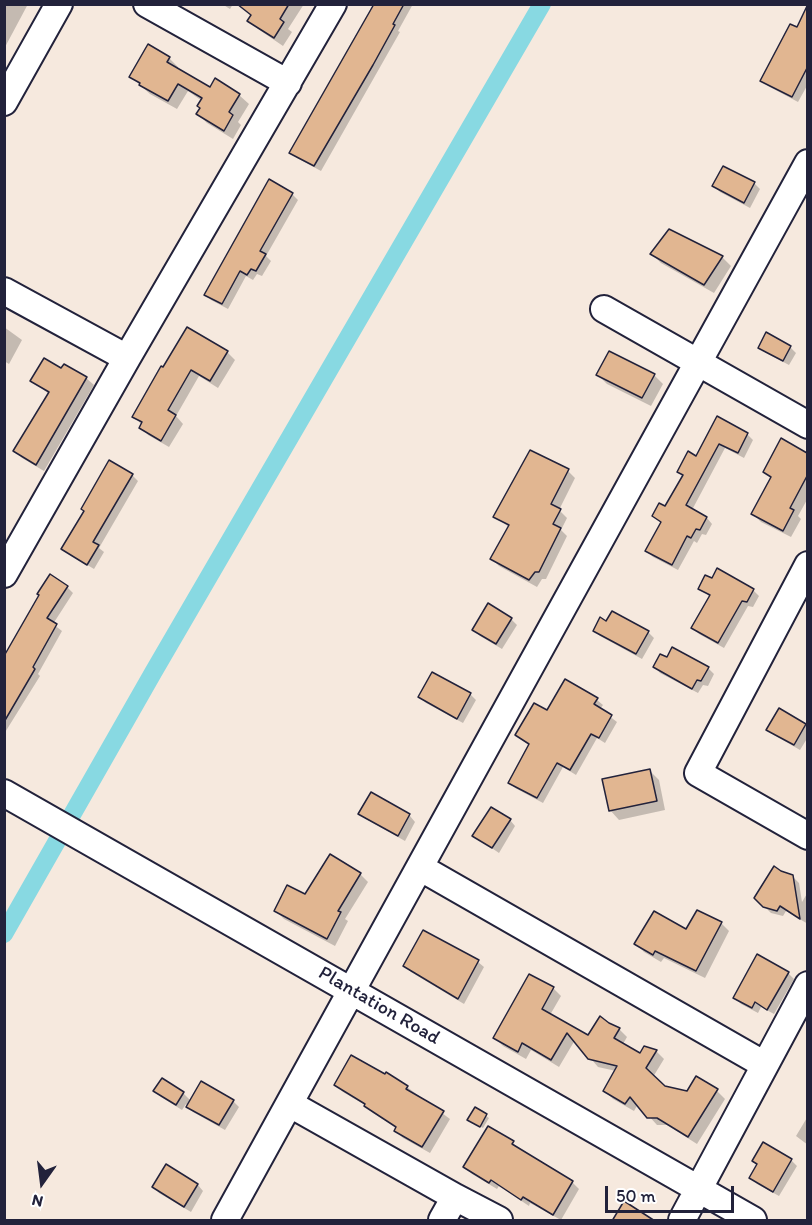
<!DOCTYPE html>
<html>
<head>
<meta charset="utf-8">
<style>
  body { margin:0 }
  #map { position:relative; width:812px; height:1225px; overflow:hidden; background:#f6e9de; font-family:Itim,sans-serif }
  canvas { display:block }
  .frame { position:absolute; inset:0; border:6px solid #22223b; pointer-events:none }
  .north { position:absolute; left:12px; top:1153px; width:60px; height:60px; -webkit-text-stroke:4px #fff; paint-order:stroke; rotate:194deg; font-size:16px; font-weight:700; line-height:24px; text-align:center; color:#22223b }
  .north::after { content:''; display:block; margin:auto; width:21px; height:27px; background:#22223b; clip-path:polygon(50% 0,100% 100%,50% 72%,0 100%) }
  .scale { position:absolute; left:605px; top:1186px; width:129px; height:27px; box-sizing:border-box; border:3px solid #22223b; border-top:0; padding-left:8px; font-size:18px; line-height:21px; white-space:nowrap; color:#22223b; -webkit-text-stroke:4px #fff; paint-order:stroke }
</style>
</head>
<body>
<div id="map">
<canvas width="812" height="1225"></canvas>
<div class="frame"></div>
<div class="north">N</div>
<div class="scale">50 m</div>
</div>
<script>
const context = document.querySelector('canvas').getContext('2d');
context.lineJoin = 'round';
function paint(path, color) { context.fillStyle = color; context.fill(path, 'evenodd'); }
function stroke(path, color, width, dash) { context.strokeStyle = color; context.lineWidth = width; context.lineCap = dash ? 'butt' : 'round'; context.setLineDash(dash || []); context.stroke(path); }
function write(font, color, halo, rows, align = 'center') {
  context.font = font + ' Itim,sans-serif'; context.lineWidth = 5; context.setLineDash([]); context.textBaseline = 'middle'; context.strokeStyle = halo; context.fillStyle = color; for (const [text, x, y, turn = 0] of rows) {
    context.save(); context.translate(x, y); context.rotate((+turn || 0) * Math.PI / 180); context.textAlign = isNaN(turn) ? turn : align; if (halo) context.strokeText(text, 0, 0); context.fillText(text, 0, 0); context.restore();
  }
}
const shadow = new Path2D(`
  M4,4H28L4,49Z
  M222,4H233L230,9Z
  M253,4H304L288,29L292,32L283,46L258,29L249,20L253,15Z
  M375,4H413L398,31L400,32L321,171L297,158L291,152Z
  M808,10V84L798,102L768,86L762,80L797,29Z
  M169,58L178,67L177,69L210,89L216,80L239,95L249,104L238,122L241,125L233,139L207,123L198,114L202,108V101L188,91L177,109L150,94L131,77Z
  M754,183L760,189L750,208L720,192L714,186Z
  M292,194L298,200L266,256L271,261L262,276L257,274L253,280L246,276L228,309L211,300L206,294Z
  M652,254L722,257L731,266L714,293L661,263Z
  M4,327L22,340L9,364L4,361Z
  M760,347H790L796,353L789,365L766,353Z
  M227,352L235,360L218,388L199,376L176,416L183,424L169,447L148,435L141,427V424L134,416L164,369Z
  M62,370L86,378L94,385L44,471L22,458L15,451L49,394L32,381Z
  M598,375H654L663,384L651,406L607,384Z
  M718,418L747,434L753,440L744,458L725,448L692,510L707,518L712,524L706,535L702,534L697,543L694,541L678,570L653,557L647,551L662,524L653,516L666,508L684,477L679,471L697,458Z
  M782,441L808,454V498L798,516L801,519L791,537L761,522L753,514L772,479L764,472Z
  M568,471L575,478L559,510L567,518L561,530L567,536L546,579H542L537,587L499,566L492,559L509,527L495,517Z
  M132,475L138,481L99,548L104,552L94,569L69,554L63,548Z
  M67,587L73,593L53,624L62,631L38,674L40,676L4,734V658Z
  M700,588L753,590L759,596L753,607L748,606L724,648L699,634L693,628L710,597Z
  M511,619L517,625L502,649L480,636L474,630Z
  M594,631L648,632L654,638L642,659L600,636Z
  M655,667L708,668L714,674L708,686L703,685L698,693L660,673Z
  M565,681L597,700L603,705L600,709L617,722L605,743L597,738L576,775L563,767L543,803L515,788L510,782L530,746L516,735L547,712Z
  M470,694L476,700L463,723L426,703L420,697Z
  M805,725L808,728V737L800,750L774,735L768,730Z
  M650,771L659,780L665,810L619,820L610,810Z
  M371,794L410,816L415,822L405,841L366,819L360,814Z
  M510,820L515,826L499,853L474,836Z
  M331,856L360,874L368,882L345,919L348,921L335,946L284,919L276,911L306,896Z
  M792,876L799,883L802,902L808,892V924L786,911L783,916L771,913L756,898Z
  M721,923L729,931L705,978L664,958L661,962L644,952L636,944Z
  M424,932L478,962L484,967L464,1004L411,972L405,966Z
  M788,973L794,979L774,1014L761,1007L758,1013L741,1004L735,998Z
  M553,988L561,996L550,1015L589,1037L609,1025L619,1029L627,1037L623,1044L640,1055L656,1051L664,1059L653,1077L664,1088L688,1093L697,1078L717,1091L725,1099L697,1144L667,1125H657L638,1104L634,1111L613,1099L605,1091L616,1071L598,1067L575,1040L559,1067L531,1050L526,1059L503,1046L495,1038Z
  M162,1080L183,1093L191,1101H233L239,1107L225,1130L193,1112L186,1104L182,1110L161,1097L155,1091Z
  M335,1085L407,1087L450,1119L430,1153L403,1138L396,1131L397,1128L373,1113L365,1105L343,1092Z
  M475,1109L489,1118L483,1128L472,1122Z
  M808,1116V1145L796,1136Z
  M489,1128L572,1182L579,1189L561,1220L530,1203L529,1206L499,1186L497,1189L472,1174L465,1167Z
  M791,1160L797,1166L779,1196L757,1184L751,1178Z
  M166,1166L198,1185L203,1191L191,1212L159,1193L154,1187Z`);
const canal = new Path2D(`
  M4,934L154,671L542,4`);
const building = new Path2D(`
  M237,4H289L280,19L284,22L274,38L247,21L251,15Z
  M374,4H404L393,24L395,25L373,65L314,166L289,153Z
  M807,6V68L792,97L760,81L790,24L797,27Z
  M148,44L170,57L167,62L210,87L215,78L240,94L229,112L233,115L224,131L196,114L200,108L197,106L202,98L178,84L168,101L139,85L140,83L129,77Z
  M723,166L755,182L744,203L712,186Z
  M269,179L293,193L260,251L266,254L256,271L251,269L247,275L240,271L222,304L204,295Z
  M669,229L723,256L704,285L650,254Z
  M187,327L228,351L210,381L191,370L168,410L176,415L161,441L139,428L142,422L132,417L161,366L163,367Z
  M766,332L791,346L783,361L758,348Z
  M609,351L655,374L642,398L596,375Z
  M44,358L61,368L64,364L87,377L36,465L13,451L49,392L30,381Z
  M717,416L748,433L738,453L719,444L686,505L707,517L700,530L696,529L691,538L687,536L672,565L645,551L661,522L652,516L659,503L665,506L683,475L677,472L688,451L696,456Z
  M781,438L807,453V476L790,508L794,510L783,531L751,514L771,477L763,472Z
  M530,450L569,469L551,504L561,509L553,524L561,528L539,572H535L529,580L490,559L509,525L493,517Z
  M109,460L133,474L93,542L99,545L87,565L61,549L84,511L81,509Z
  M717,568L754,589L747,602L742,601L718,643L691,628L710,595L698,589L705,575L712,578Z
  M50,574L68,586L47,618L57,624L33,667L35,669L4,722V656L39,595L37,594Z
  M488,603L512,618L496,644L472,630Z
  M612,611L649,631L636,654L593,631L600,617L606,621Z
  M672,647L709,667L701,681L697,680L692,689L653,667L660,654L667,657Z
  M432,672L471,693L457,719L418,697Z
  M565,679L598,698L594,704L612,715L599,738L591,734L570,770L557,763L537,798L508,783L529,744L515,735L534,703L547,710Z
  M779,708L806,724L794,745L766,730Z
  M650,769L657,801L609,811L602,779Z
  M371,792L410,814L398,836L358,814Z
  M491,807L511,819L492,848L472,836Z
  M330,854L361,873L338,911L341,912L327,939L274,911L287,885L305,894Z
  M774,866L781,871L793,875L800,919L780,906L777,911L763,907L754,898Z
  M697,910L722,922L696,971L655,951L653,955L634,944L654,911L686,929Z
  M423,930L479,960L458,999L403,966Z
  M757,954L789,972L767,1010L755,1002L752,1008L733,998Z
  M529,974L554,987L542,1009L588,1035L600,1016L609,1023L620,1028L614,1038L640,1053L644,1046L657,1050L646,1068L665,1086L687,1091L696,1076L718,1089L688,1137L657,1118H647L630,1097L625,1104L603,1091L617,1066L588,1059L567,1033L551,1060L522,1043L518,1052L493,1038Z
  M351,1055L385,1074L386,1072L408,1086L406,1089L444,1111L422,1147L394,1131L396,1127L364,1106L365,1104L334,1085Z
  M162,1078L184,1092L176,1105L153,1091Z
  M201,1081L234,1100L219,1125L186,1107Z
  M475,1107L487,1114L480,1127L467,1120Z
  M488,1126L514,1141L512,1144L573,1181L553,1215L523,1197L521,1200L491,1180L489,1183L463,1167Z
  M763,1142L792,1159L773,1192L749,1178L757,1164L752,1161Z
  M166,1164L198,1184L184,1207L152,1187Z
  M624,1201L655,1221H612Z`);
const minor = new Path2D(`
  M147,4L288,83
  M4,102L59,4
  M4,291L127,358
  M604,309L808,425
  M808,565L698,773L808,836
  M4,574L127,358L333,4
  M4,793L753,1220
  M421,868L765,1065
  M290,1104L455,1197
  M225,1220L808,163
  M442,1220L455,1197L499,1220
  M682,1220L808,985`);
const streetNames = [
  ["Plantation Road",379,1006,30]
];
paint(shadow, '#0003');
stroke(canal, '#88d9e2', 18);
paint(building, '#e1b691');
stroke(building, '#22223b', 1.5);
stroke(minor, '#22223b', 30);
stroke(minor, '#fff', 26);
write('20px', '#22223b', '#fff', streetNames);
</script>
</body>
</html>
